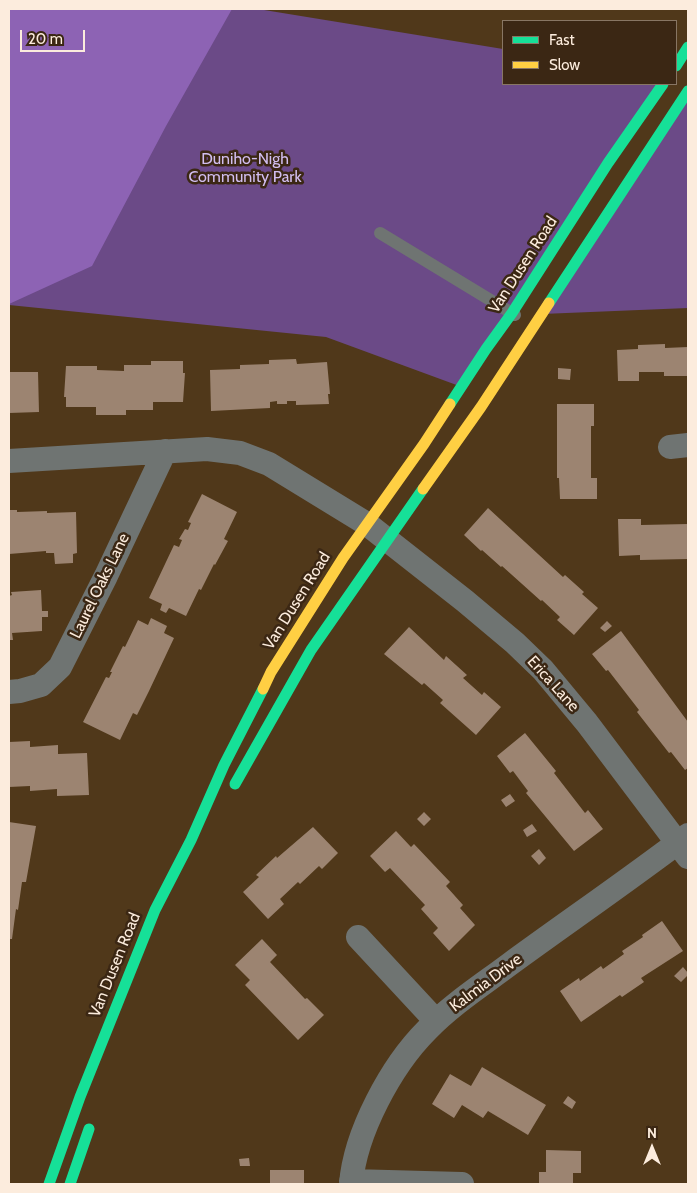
<!DOCTYPE html>
<html>
<head>
<meta charset="utf-8">
<style>
  body { margin:0 }
  #map { position:relative; width:697px; height:1193px; overflow:hidden; background:#50381a; font-family:Cabin,sans-serif }
  canvas { display:block }
  .frame { position:absolute; inset:0; border:10px solid #fcecdd; pointer-events:none }
  .legend { position:absolute; left:502px; top:20px; width:175px; height:65px; box-sizing:border-box; background:#3b2714; border:1px solid #887664; margin:0; padding:6px 9px; list-style:none; font-size:15px; color:#fcecdd }
  .legend li { display:flex; align-items:center; gap:10px; height:25px }
  .legend b { width:25px; border:1px solid #887664 }
  .north { position:absolute; left:627px; top:1123px; width:50px; height:50px; -webkit-text-stroke:4px #3b2714; paint-order:stroke; rotate:0deg; font-size:14px; font-weight:700; line-height:20px; text-align:center; color:#fcecdd }
  .north::after { content:''; display:block; margin:auto; width:18px; height:22px; background:#fcecdd; clip-path:polygon(50% 0,100% 100%,50% 72%,0 100%) }
  .scale { position:absolute; left:20px; top:30px; width:65px; height:22px; box-sizing:border-box; border:2px solid #fcecdd; border-top:0; padding-left:6px; font-size:15px; line-height:18px; white-space:nowrap; color:#fcecdd; -webkit-text-stroke:4px #3b2714; paint-order:stroke }
</style>
</head>
<body>
<div id="map">
<canvas width="697" height="1193"></canvas>
<div class="frame"></div>
<ul class="legend">
<li><b style="height:6px;background:#16e098"></b>Fast</li>
<li><b style="height:6px;background:#ffcf43"></b>Slow</li>
</ul>
<div class="north">N</div>
<div class="scale">20 m</div>
</div>
<script>
const context = document.querySelector('canvas').getContext('2d');
context.lineJoin = 'round';
function paint(path, color) { context.fillStyle = color; context.fill(path, 'evenodd'); }
function stroke(path, color, width, dash) { context.strokeStyle = color; context.lineWidth = width; context.lineCap = dash ? 'butt' : 'round'; context.setLineDash(dash || []); context.stroke(path); }
function write(font, color, halo, rows, align = 'center') {
  context.font = font + ' Cabin,sans-serif'; context.lineWidth = 5; context.setLineDash([]); context.textBaseline = 'middle'; context.strokeStyle = halo; context.fillStyle = color; for (const [text, x, y, turn = 0] of rows) {
    context.save(); context.translate(x, y); context.rotate((+turn || 0) * Math.PI / 180); context.textAlign = isNaN(turn) ? turn : align; if (halo) context.strokeText(text, 0, 0); context.fillText(text, 0, 0); context.restore();
  }
}
const green = new Path2D(`
  M71,9H258L503,49V84H663L462,387L326,337L9,305V296Z
  M688,91V308L542,314Z`);
const forest = new Path2D(`
  M9,9H232L166,126L92,266L9,304Z`);
const building = new Path2D(`
  M665,344V348L688,347V376H664V372H639V381H618L617,350L638,349V345Z
  M296,359L297,364L327,362L330,394H328L329,404L296,405V401H287V404H277V401L270,402V408L211,411L210,370L240,369V365L269,364V360Z
  M151,361H183V373H185L183,402H153V410H126V415H96V407H66V397H64L66,366H97V370L124,371V365H151Z
  M558,368L571,369L570,380L558,379Z
  M9,372H38L39,412L9,413Z
  M557,404H594V426H591V478H597V499H560L559,478H557Z
  M202,494L237,512L224,539L228,541L215,565L214,564L201,590L199,589L186,616L169,608L166,613L160,610L162,604L149,598L174,545L179,547L182,540L179,539L185,529L188,530L191,523L188,522Z
  M488,508L563,577L565,575L584,592L582,594L598,608L574,635L557,620L560,617L542,600L541,601L502,566L501,567L482,550L481,551L464,535Z
  M9,510H17V512L47,511V513L76,512L77,553L73,554V563L55,564L54,553H46V551L9,554Z
  M618,519H641V525L688,524V559L640,560V555L619,556Z
  M41,590L42,611H48V617H42V631L12,633L13,640H9V596L12,595L11,592Z
  M151,618L167,626L164,633L174,638L149,691L137,715L133,713L120,740L83,722L106,677L109,678L112,672H110L123,646L125,647L138,620L148,625Z
  M607,621L612,626L605,632L600,628Z
  M409,627L444,660L446,656L467,675L463,678L482,695L484,692L501,707L476,735L440,703L443,700L424,683L422,685L384,654Z
  M621,631L688,722V768L685,770L671,752L669,753L637,712L639,710L608,670L606,671L592,654Z
  M525,733L556,771L554,773L585,813L588,810L603,829L574,851L526,793L528,791L513,771L510,773L497,756Z
  M30,741V747L58,745V754L87,753L89,795L57,796V789L30,791V786L9,787V742Z
  M510,794L515,801L506,807L501,800Z
  M424,812L431,819L424,826L417,819Z
  M9,822L36,826L26,882H22L18,910L16,909L12,939H9Z
  M532,824L537,831L527,837L523,830Z
  M313,827L338,853L322,869L319,866L300,884L298,882L280,899L284,904L268,919L243,892L259,877L256,875L276,856L277,858Z
  M396,831L411,847L414,844L450,882L446,886L463,905L460,908L475,925L449,951L433,933L438,928L421,909L425,905L390,868L385,872L370,856Z
  M539,849L546,858L539,865L531,856Z
  M662,921L683,951L641,978L644,982L622,997L620,995L581,1022L560,991L579,978L580,981L601,966L603,969L624,954L622,951L643,937L642,935Z
  M262,939L277,955L270,962L305,999L307,998L324,1015L298,1040L245,985L250,980L235,965Z
  M683,967L688,973V975L681,982L674,976Z
  M482,1067L546,1105L528,1135L488,1111L483,1118L462,1105L454,1118L432,1104L450,1074L471,1086Z
  M568,1096L576,1102L572,1109L563,1103Z
  M546,1150L581,1151V1173H573V1184H539V1172H546Z
  M249,1158L250,1166H240L239,1159Z
  M270,1170H304V1184H270Z`);
const lane = new Path2D(`
  M380,233L515,315`);
const street = new Path2D(`
  M670,447L688,445
  M9,461L207,449L240,453L269,464L367,524L465,601L515,643L543,670L587,723L688,857
  M9,692L20,691L41,685L60,667L106,576L165,451
  M358,937L436,1021
  M351,1181L462,1184
  M351,1184C355,1133 391,1066 427,1030C451,1005 482,985 510,964C569,921 630,879 688,835`);
const fast = new Path2D(`
  M676,66L688,47
  M549,303L688,91
  M450,404L486,349L512,313L608,163L663,84
  M235,784L311,650L423,489
  M49,1184L80,1097L155,910L191,840L224,765L263,689
  M70,1184L89,1129`);
const slow = new Path2D(`
  M423,489L481,407L549,303
  M263,689L271,672L343,558L424,444L450,404`);
const parkNames = [
  ["Duniho-Nigh",245,159],
  ["Community Park",245,177]
];
const streetNames = [
  ["Van Dusen Road",523,265,-57],
  ["Laurel Oaks Lane",100,586,-64],
  ["Van Dusen Road",297,601,-58],
  ["Erica Lane",553,684,48],
  ["Van Dusen Road",115,965,-68],
  ["Kalmia Drive",486,983,-37]
];
paint(green, '#6b4a87');
paint(forest, '#8d63b4');
paint(building, '#9c8471');
stroke(lane, '#6f7472', 12);
stroke(street, '#6f7472', 24);
stroke(fast, '#16e098', 11);
stroke(slow, '#ffcf43', 11);
write('16px', '#d2bef0', '#3b2714', parkNames);
write('16px', '#fcecdd', '#3b2714', streetNames);
</script>
</body>
</html>
